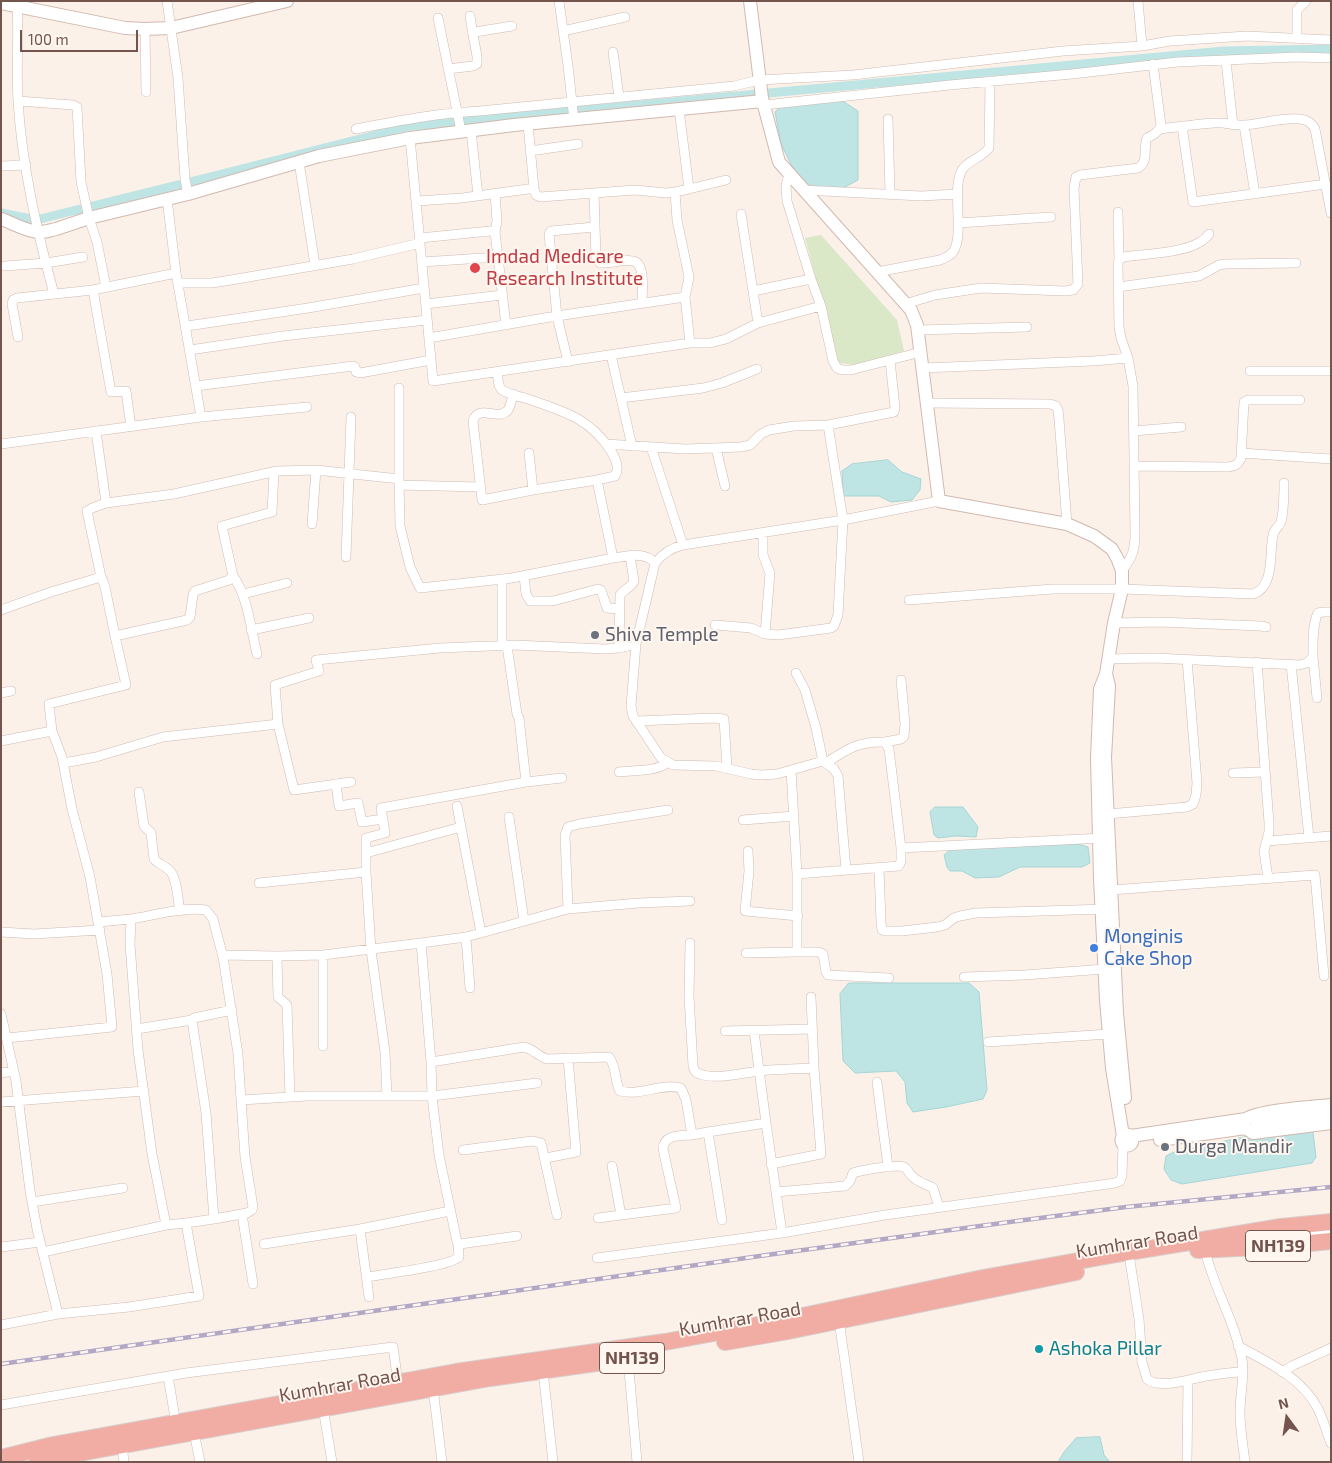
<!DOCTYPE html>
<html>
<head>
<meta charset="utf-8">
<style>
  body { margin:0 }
  #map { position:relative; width:1332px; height:1463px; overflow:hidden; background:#fbf1e9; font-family:"Exo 2",sans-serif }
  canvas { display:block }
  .frame { position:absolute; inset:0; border:2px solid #74554e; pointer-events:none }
  .north { position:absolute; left:1262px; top:1393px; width:50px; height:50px; -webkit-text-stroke:4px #fef6ef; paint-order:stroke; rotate:346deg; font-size:14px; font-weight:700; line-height:20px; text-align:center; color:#74554e }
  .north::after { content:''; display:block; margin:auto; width:18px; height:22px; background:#74554e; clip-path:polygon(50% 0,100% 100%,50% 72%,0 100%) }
  .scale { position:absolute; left:20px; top:30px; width:118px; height:22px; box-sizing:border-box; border:2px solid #74554e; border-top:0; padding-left:6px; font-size:15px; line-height:18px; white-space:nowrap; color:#74554e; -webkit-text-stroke:4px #fef6ef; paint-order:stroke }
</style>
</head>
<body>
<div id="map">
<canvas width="1332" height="1463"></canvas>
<div class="frame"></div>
<div class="north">N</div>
<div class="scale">100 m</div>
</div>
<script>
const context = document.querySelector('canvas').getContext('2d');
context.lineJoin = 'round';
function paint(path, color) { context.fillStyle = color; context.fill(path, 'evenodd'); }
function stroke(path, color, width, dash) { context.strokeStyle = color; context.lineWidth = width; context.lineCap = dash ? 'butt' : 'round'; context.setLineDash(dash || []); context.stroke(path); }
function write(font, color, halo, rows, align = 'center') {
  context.font = font + ' "Exo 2",sans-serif'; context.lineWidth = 4; context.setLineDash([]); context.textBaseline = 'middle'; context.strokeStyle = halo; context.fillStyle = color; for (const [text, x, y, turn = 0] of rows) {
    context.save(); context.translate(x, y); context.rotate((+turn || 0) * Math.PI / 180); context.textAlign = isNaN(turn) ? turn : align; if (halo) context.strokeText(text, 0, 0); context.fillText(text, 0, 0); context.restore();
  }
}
const green = new Path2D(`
  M821,235L897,320L904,351L854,365L839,363L805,238Z`);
const water = new Path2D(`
  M841,100L858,111V180L843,188L808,187L792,166L781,144L775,112L782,106Z
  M888,460L902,472L921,479L920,490L912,500L891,502L879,496H843L842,471L852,464Z
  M935,807H963L978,827L976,837L956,836L938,838L934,835L930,812Z
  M1078,844L1088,847L1090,863L1082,867H1020L999,877L975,878L962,871H950L947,867L944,855L950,850Z
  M849,983H969L979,992L987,1090L983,1099L946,1107L913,1112L907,1103L905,1082L896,1071L855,1073L843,1061L840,994Z
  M1301,1125L1313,1132L1316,1157L1312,1163L1182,1184L1171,1180L1164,1169L1166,1156L1174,1152Z
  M1100,1437L1104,1455L1110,1462H1058L1064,1452L1076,1438Z`);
const canal = new Path2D(`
  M1,213L36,220L214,176L411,126L1224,51L1331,49`);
const street = new Path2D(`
  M17,1C19,35 16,68 18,101C22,166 37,231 54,294
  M167,1L178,78L185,179L188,194
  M559,1L568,66L574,120
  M1138,1L1142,46
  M470,16L473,35
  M438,18L461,131
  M145,29L146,92
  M563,31L625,17
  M1297,39V10L1306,1
  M613,52L619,97
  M1226,61L1233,125
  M448,69L473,66L477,64V56L473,35L475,32L512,26
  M18,101L73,105L77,107L81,182L89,218L97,242L106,287
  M764,105L950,85L1072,74L1178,62L1297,57L1331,58
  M888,119L890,194
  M528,124L534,189
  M1244,125L1255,194
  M1182,126L1193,202L1326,184
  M356,129C397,121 438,113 480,111L734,86L759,80L853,75L1063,51L1142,46L1170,41L1247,36L1331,40
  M1160,129C1178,127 1196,124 1214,123C1225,122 1235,126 1245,125C1263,124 1281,117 1300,119C1307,120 1311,122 1315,129L1331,213
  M471,130L478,196
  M410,138L433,381L690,343L685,297L689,277L677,220L675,192L689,189L679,109
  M530,151L578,144
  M299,162L315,265
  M1,166L26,165
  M689,189L726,180
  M803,190L921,196L958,194
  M495,193L497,221L495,232
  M594,193L596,258L600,263C611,264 622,259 633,261C646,263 642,293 642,302
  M417,201L462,198L528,189H534L536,195L540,197L635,190L666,193L675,192
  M1118,212L1119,260
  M741,214L753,291L811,279L787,201L786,185L789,174
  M958,223L1051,217
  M420,238L490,231L495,232L506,325
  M422,262L498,257
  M5,266L46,263L83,257
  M877,272L940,260C945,258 950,256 953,252C965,235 951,189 962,170C968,160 982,158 989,148L990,81
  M811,279L821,306L833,361L837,368L842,370H851L921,352
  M178,283H212L231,280L353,259L420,243
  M1118,287L1199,276L1219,265L1225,264L1296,263
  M753,291L758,323L821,306
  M426,304L502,295
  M905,304L935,295L981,288L1065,291L1073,290L1078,284L1074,188L1076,177L1080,175L1138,168C1149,162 1143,149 1147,138C1153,135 1159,132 1161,125L1153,64
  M187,326L308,308L424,288
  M918,330L1027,327
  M18,337L12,304L13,300L17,298L93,290
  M429,338L550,317L685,297
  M690,343H710L726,339L758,323
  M190,350L283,336L427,320
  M611,355L632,446
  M568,362L557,316L549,234L551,231L594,227
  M923,368L1093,361L1128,358
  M1250,371H1331
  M497,372C498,378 498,387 502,390C509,395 520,396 528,399C563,411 590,418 611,451C616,459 620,468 615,476L597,480L533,490L482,500L473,421C479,403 498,422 508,410C511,405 512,399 513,394
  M196,386L353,366L355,367L356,372L360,373L431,360
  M399,388V479L400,526L410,567L420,588L512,578L613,558L634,555L643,556L649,558L655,563
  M621,398L703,388L722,383L757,369
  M927,403L1050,404L1056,406L1058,410L1059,419L1067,524
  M201,417L307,407
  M131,427L126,391L111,392L93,290L176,273
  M96,431L106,503L174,494L277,471L316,470L399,479
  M1134,431L1181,427
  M1,444L201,417L176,273L167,199
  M606,444L685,449L741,447L750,445L761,434L769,430L794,426L828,425L894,412L895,408L890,360
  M651,447L683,545
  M716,448L725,486
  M529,453L533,490
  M1241,453L1331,459
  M1134,466L1228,467C1235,466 1238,465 1241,458L1244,402L1248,400H1300
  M597,480L613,558
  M399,485L480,487
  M312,524L316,470
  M763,533V555L770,573L765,634
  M346,557L351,417
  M1122,571C1132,557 1135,551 1135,534L1133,386L1128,358L1121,338L1119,327L1118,263L1119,260L1124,257C1145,254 1183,253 1200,242C1204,240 1207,237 1209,234
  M233,576C248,596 251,631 257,654
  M524,576L526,594L530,601H553L598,589L601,590L607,608L620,609
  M101,577L87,511L92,508L106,503
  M243,594L287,583
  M909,600L1053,589H1122L1253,594C1275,587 1269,553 1273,535C1274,529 1279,527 1281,522C1284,510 1284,496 1284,483
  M1,610L51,592L101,577L103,581L105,587L115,636
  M1114,623L1159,622L1261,626L1266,627
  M715,625L751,628L765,634L778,635L831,628L834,626L838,615L843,520L828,425
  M251,630L309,618
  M502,646V579
  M507,646L517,714L519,718L526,782L562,778
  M619,648L620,595C624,589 631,588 634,581L630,556
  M1313,657L1317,698
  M1108,659L1155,658L1299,665L1307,663L1313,657C1313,644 1312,625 1318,613L1323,612H1331
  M1257,662L1269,823V832L1264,851L1268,878
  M1291,664L1309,838
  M796,673L805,690L816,728L823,761L834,769L838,776L846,870
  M1,693L11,691
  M636,721L714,718L724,719L727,768
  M278,724L294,790L351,782
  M52,731L49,704L126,685L115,636L187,620L190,617L193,595L195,591L229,580L233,576L222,526L272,512L274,472
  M1,741L52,731L62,757L72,809L90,877L107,974L112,1027L7,1038
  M885,742L901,739L904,736L905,724L901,680
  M823,761L777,774L761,775L751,774L716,766L673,765L661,758L633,716L631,706L636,644L655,563C663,553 671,548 683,545L843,520L939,501
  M64,763L96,757L163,737L278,724L275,685L319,671L316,660L440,648L514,645L605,649L619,648L636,644
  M791,770L797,874L899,866L901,861V848L889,749L885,742C859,741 847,749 826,763
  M619,772C634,770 655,772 667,763
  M1233,773L1265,772
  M336,784L339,806L358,803L362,822L383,819
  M139,792L144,826L151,833L154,859C158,864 166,866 170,871C177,878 178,901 180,911
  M1108,814L1187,807L1193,804L1196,795L1197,783L1187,659
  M509,817L524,921
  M743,820L794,816
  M1267,841L1331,836
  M901,848L1103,838
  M748,851L749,871L745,911L798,916
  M366,853V838L385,833L381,808L526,782
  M879,868L881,922L882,930L885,931H902L937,927L945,925L954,918L960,916L976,913L1107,909
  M259,883L366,872
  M1111,890L1315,875L1324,976
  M568,909L565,835L568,827L579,824L668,810
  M98,922L131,919
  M1,932L34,934L100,930
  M481,933L568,909L639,903L690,901
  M466,937L470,988
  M421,943L431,1062
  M690,943L689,996L693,1066C694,1070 695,1073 700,1074C714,1080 743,1073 759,1071C777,1069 796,1069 814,1068
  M797,952H819L823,954L826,972L828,975L889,978
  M746,953L797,952V874
  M222,955L277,956L323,955L421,943L466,937L481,933L457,806
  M277,956L278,997L287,1005L290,1097
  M964,977L1024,975L1105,969
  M1,1014L16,1081L30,1191L37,1229L58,1314L129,1307L199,1296L186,1223L166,1225L152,1154L138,1050L130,944L131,919C155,915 182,907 206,910L213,919L223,957L238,1054L241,1100L307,1096H432L431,1062L524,1047C533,1049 538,1056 547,1059L609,1057C617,1067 614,1080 620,1091C641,1096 661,1083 681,1088L686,1100L692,1135L708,1132L722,1220
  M137,1029L192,1020
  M725,1031L812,1029
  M754,1031L766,1123
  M988,1042L1109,1034
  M323,1046V955
  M1,1073L14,1071
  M877,1082L888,1167
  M387,1095L385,1052L371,950L366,872V853L461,827
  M1,1102L144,1091
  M463,1150L532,1141L541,1143L557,1215
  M546,1158L576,1152L568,1058
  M771,1164L821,1154L814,1068L811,997
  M612,1166L621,1215
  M776,1192L845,1186L850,1181L853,1173C862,1170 897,1164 904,1167C908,1169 909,1174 912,1176C917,1182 926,1184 933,1188L939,1207
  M32,1202L123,1188
  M242,1214L253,1284
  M598,1218L676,1208L663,1149C664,1134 680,1136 692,1135
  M214,1219L247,1213L252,1210L253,1207L245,1157L241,1100
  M186,1223L214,1219L206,1113L192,1020L194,1018L232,1010
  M360,1229L369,1297
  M782,1233L885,1215L1115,1183L1120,1181L1122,1176L1123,1144
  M517,1236L460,1244L457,1242L439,1155L432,1096L537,1083
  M264,1244L360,1229L450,1211
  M1,1247L40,1242
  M1205,1250C1213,1287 1235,1321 1242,1359C1245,1376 1240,1394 1240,1412C1240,1429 1243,1445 1245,1462
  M43,1252L166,1225
  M597,1258L782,1233L766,1123L708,1132
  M1130,1261L1139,1319L1142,1362L1147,1379C1160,1390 1192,1378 1207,1376C1219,1374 1231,1372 1242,1372
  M367,1277C383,1274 451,1266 459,1257L458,1243
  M839,1320L859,1462
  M1,1325L58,1314
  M1238,1346C1267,1362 1301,1377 1317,1407C1323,1418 1326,1431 1331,1443
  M626,1348L628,1358L637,1462
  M543,1371L553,1462
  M1282,1372L1294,1365L1331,1348
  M168,1376L176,1424
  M433,1388L442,1462
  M1,1405L186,1373L393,1347L398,1383
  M323,1408L332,1462
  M194,1432L200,1462
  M122,1445L124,1462
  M1187,1462L1188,1380`);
const secondary = new Path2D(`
  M750,1L762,98L779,162L911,310L917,325L939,501L1067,524L1094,536L1112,549L1118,560L1122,571V589L1114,623L1106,674L1100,689L1097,758L1100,878L1106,1000L1112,1068L1123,1136
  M1,3L125,28L145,29L171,28L287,1
  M1,219C13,223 27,232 40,232C45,232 51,230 56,229L89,218L188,194L319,156L410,138L514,125L763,101
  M1106,674L1109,686L1105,757L1117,1013L1125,1098
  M1257,1123L1331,1114
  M1121.5 1140a5.5 5.5 0 1 1 11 0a5.5 5.5 0 1 1-11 0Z
  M1131,1136L1246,1119C1260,1110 1311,1107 1331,1105
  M1160,1140L1246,1128L1253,1133L1331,1123
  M1251,1240L1331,1232`);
const highway = new Path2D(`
  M1198,1250L1278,1246L1331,1241
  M725,1342L788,1331L1076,1272
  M1,1458L53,1445L456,1372L665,1342L779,1321L983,1278L1117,1254L1281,1227L1331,1222
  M37,1462L57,1457L490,1378L617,1360`);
const rail = new Path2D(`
  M1,1364L774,1254L1017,1221L1126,1207L1331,1187`);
const markers = [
  [475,268,6,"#e0444e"],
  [595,635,5,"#6b7280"],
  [1094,948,5,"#3f7fe0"],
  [1165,1147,5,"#6b7280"],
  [1039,1349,5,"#0f9aa8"]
];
const shields = [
  [1278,1246,65],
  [632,1358,65]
];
const shieldNames = [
  ["NH139",1278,1246],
  ["NH139",632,1358]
];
const healthNames = [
  ["Imdad Medicare",486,257],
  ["Research Institute",486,279]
];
const worshipNames = [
  ["Shiva Temple",605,635],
  ["Durga Mandir",1175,1147]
];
const shopNames = [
  ["Monginis",1104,937],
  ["Cake Shop",1104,959]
];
const streetNames = [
  ["Kumhrar Road",1137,1242,-9],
  ["Kumhrar Road",740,1319,-10],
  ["Kumhrar Road",340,1385,-10]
];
const cultureNames = [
  ["Ashoka Pillar",1049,1349]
];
paint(green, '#dae8c7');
paint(water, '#bee4e4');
stroke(water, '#a5d5d5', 1);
stroke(canal, '#bee4e4', 9);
stroke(street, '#cfbab2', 10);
stroke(secondary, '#d1b9af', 14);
stroke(highway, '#d8cfcd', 18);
stroke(street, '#fff', 9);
stroke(secondary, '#fff', 12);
stroke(highway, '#f1aca3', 16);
stroke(rail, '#b2a7c5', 4.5);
stroke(rail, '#fef6ef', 2.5, [8]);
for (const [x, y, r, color] of markers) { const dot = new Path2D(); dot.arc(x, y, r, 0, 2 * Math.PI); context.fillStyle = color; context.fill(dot); stroke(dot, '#fef6ef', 2); }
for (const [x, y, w] of shields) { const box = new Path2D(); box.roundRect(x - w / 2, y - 15.5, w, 31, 4); context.fillStyle = '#fef6ef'; context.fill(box); stroke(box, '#74554e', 1); }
write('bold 18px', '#74554e', null, shieldNames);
write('19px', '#be3a42', '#fef6ef', healthNames, 'left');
write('19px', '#5b616d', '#fef6ef', worshipNames, 'left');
write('19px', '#366cbe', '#fef6ef', shopNames, 'left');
write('19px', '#74554e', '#fef6ef', streetNames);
write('19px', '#0d838f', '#fef6ef', cultureNames, 'left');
</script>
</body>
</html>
